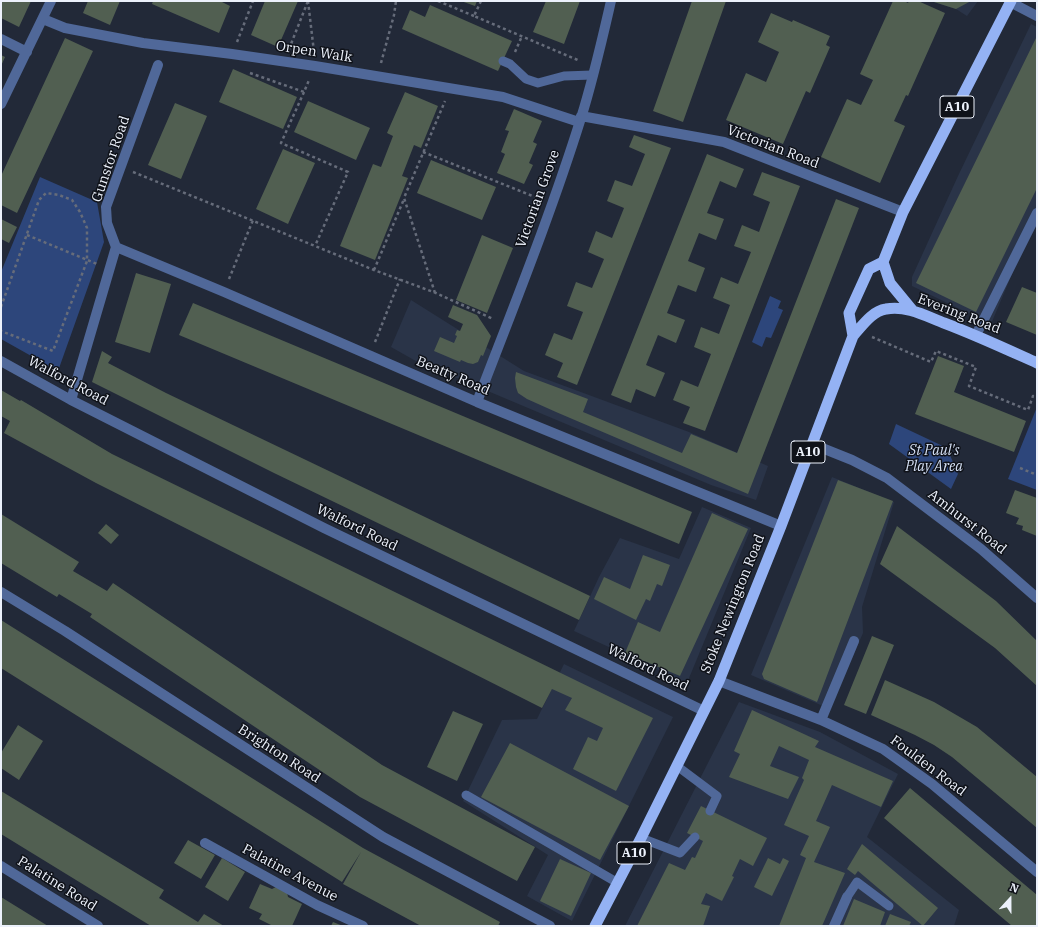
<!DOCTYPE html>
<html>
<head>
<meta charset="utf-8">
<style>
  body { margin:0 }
  #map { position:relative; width:1038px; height:927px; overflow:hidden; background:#222938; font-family:"IBM Plex Serif",serif }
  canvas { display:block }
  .frame { position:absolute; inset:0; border:2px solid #ecf1fb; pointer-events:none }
  .north { position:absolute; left:990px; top:879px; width:40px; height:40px; -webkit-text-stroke:3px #0f1219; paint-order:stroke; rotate:21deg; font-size:11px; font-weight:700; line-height:16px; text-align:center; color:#ecf1fb }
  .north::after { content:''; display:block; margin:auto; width:14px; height:18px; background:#ecf1fb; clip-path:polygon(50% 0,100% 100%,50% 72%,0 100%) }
</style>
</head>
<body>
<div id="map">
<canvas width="1038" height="927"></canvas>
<div class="frame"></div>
<div class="north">N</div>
</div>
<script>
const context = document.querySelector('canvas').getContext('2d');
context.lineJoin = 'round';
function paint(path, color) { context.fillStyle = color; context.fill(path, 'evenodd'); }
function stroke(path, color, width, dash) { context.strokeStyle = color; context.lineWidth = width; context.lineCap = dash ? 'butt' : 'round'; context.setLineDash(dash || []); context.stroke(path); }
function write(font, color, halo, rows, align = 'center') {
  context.font = font + ' "IBM Plex Serif",serif'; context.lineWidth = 3; context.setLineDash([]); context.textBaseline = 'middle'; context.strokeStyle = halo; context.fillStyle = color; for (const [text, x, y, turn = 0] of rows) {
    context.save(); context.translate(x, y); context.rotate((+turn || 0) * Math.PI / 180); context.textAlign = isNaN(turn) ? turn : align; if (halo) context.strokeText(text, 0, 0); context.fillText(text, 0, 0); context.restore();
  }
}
const built = new Path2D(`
  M930,1H978L967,16L956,9Z
  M1031,24L1037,27V215L991,324L912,286V277L958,176Z
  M411,300L524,371L689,432L768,466L756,500L711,485L414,360L391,347Z
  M832,477L894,502L862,607L863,633L830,709L751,675Z
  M702,507L751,528L687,683L574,631L599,577L620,538L679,559Z
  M564,664L673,717L572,921L527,896L548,855L463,801L502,720L537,719Z
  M739,702L820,732L898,774L867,837L959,910L954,926H625Z`);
const green = new Path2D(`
  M40,177L97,202L104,242L58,371L1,339V272Z
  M770,296L781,301L778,308L783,310L771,338L766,337L762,347L752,342Z
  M1037,407V490L1008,479Z
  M896,424L947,448L958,474L951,489L889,444Z`);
const building = new Path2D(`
  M1,1H31L19,27L1,18Z
  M88,1H120L110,25L83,13Z
  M153,1H220L230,6L219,33L152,4Z
  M265,1H298L278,47L251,35Z
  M461,1H477L475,6Z
  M546,1H580L564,44L533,32Z
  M692,1H726L683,122L653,111Z
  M893,1H904L908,3L909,1H918L945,13L908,96L906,95L894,121L905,126L880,183L821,157L847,99L861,105L873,80L860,74Z
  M931,1H971L956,9Z
  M430,5L512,41L498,71L402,29L410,10L425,17Z
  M771,13L792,22L793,20L830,36L826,45L830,47L810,93L806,91L783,144L726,120L746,73L766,82L779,52L758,42Z
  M1037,36V188L976,312L916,283Z
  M65,38L93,51L17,213L1,205V176Z
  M1,55L5,57L1,66Z
  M233,69L297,97L283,129L219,102Z
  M405,92L438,106L421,148L414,145L402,176L408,178L375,260L340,246L373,164L381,167L393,136L387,133Z
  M308,101L370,128L356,160L294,132Z
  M175,103L207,116L181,179L148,165Z
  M514,109L542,121L533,142L537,144L529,163L533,165L524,184L497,173L505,154L501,152L509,131L505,130Z
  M634,135L671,148L577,385L557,377L563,363L545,355L554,333L572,340L583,312L567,306L576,282L592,288L604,259L588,252L596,231L612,238L624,208L607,201L615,180L632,186L645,154L629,147Z
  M283,149L315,163L288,224L256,209Z
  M707,154L744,169L736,188L720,181L707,213L724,219L716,240L699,233L688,261L705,268L696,292L678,285L667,313L685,320L676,343L658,335L646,365L665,373L655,397L636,389L631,403L611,395Z
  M431,160L496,187L482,220L417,193Z
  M762,172L800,186L705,431L683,423L690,407L673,400L681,380L698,387L711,354L694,347L701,327L719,334L730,305L713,298L721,277L738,284L751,252L734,246L742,225L759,232L770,202L753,195Z
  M836,199L859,208L748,494L556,412L527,399L518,393L516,387L515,378L516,372L588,399L583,412L682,453L691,434L737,453Z
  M1,219L17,227L9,243L1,239Z
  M482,235L513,248L487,313L456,300Z
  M136,273L171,284L150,353L115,342Z
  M1022,287L1037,293V335L1006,322Z
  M193,303L692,512L679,544L179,335Z
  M453,305L477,315L491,336L483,356L481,355L478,362L473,364L468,363L461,360L460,362L434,351L440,337L454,343L457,336L455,335L457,330L460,331L463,324L448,317Z
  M102,351L112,357L108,363L166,393L590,596L579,620L274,473L92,382Z
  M938,356L964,366L954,392L1026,421L1014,452L915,414Z
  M1,390L20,401L21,400L112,454L653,718L616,791L573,769L588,737L597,741L603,728L565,710L572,698L552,689L542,708L96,483L4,433L10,421L1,416Z
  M838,480L893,501L817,702L764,679L762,674Z
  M1015,490L1037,498V536L1022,530L1023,526L1016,524L1019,518L1006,513Z
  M712,513L748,529L680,676L625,653L638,622L660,632Z
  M1,514L79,562L73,571L107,591L113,583L382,765L535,847L517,881L360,797L90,617L92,614L59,594L57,597L1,563Z
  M106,524L119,535L111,544L98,533Z
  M897,526L996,601L1037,641V686L995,648L880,564Z
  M643,555L670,565L662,586L657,584L650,601L646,599L636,620L594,599L604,577L630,589Z
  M1,620L363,848L500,922L498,926H421L343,884L361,852L342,882L1,668Z
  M872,636L894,645L866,714L844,705Z
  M885,680L934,702L977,727L1037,777V828L952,757L934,745L915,735L871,715Z
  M752,710L819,741L815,747L893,781L881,807L832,785L816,821L830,827L814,862L845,873L822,926H779L806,858L800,855L809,836L784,825L804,780L802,778L809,760L779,746L770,766L799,777L788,799L729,777L740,754L734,751Z
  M453,711L483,724L457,781L427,767Z
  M18,725L43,741L19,780L1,768V753Z
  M510,743L629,806L600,860L481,797Z
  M910,788L1037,895V926H1012L884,818Z
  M1,791L164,890L159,898L198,922L204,914L224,926H151L1,834Z
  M701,806L767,838L753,866L740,859L732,876L734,877L722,901L706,893L701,904L710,906L703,926H637L669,863L685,870L692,857L695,858L703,841L687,833Z
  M188,840L215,855L201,879L174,863Z
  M862,844L938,908L923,926L858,871L855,875L847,869Z
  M222,858L245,872L228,901L205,887Z
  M768,858L780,864L783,858L789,861L772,896L754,887Z
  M560,859L591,873L571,916L540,901Z
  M260,884L272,889L276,887L287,892L288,897L302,904L292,926H273L259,919L262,914L249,908Z
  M1,897L48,926H1Z
  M854,899L885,912L880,926H843Z
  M890,914L911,922L909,926H885Z
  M333,922L343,926H331Z`);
const path = new Path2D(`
  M308,1L314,52
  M438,1L474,16
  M481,1L474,16L580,61
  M237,42L253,1
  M289,49L308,1
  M515,52L522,36
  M381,63L394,15L396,1
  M250,73L304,92L309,80
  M304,92L281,143L348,172L315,246
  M423,152L540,199
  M133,172L374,270L436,293L493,319
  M27,235L97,264
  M374,270L404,199
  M229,279L253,220
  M435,293L404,198L445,101
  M1,307L39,200L46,193L59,195L72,200L80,212L87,228V261L53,351L1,331
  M872,337L931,362L936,351L976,367L969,386L1028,410L1033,396L1037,397
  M375,342L400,279
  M1020,468L1037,475`);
const service = new Path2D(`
  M503,61L510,64L526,79L538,83L564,76L592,75
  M677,766L717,796L710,811
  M466,795L618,883
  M641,838L680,853L695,837
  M847,897L857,882L889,906`);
const pedestrian = new Path2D(`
  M43,19L65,28L143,43L232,54L315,66L503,97L579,122`);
const minor = new Path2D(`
  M1010,2L1037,16
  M1,39L27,52
  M1,104L51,1
  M581,116L724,142L903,212
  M116,247L224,292L477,402L781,526
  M976,335L1037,213
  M1,361L71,400L324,528L704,711
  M71,400L116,247L107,223L106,207L158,65
  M477,402C513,308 551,214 581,118C593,80 602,40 611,1
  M1,592L65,631L383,837L550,926
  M719,681L821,720L883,749L932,784L1037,872
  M821,720L854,641
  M205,843L317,905L363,926
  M1,866L98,926
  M834,926L847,897`);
const tertiary = new Path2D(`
  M812,444L852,460L887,478L981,549L1037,598`);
const trunk = new Path2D(`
  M883,262L890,283L913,311
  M853,336C862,326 872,311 886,309C906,305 926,316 944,323C976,335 1006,349 1037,363
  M595,926L641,838L719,681L781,526L853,336L849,313L869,269L883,262L903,212L1011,1`);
const shields = [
  [957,107,34],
  [808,452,34],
  [634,853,34]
];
const shieldNames = [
  ["A10",957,107],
  ["A10",808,452],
  ["A10",634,853]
];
const streetNames = [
  ["Orpen Walk",314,52,9],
  ["Victorian Road",773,147,21],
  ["Gunstor Road",111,159,-71],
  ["Victorian Grove",538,199,-70],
  ["Evering Road",959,314,21],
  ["Beatty Road",453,376,23],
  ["Walford Road",68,381,28],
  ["Amhurst Road",967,522,38],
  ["Walford Road",357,528,26],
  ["Stoke Newington Road",733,604,-68],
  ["Walford Road",648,668,26],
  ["Brighton Road",279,754,33],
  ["Foulden Road",928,766,37],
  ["Palatine Avenue",290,873,28],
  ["Palatine Road",57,884,32]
];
const parkNames = [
  ["St Paul's",934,451],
  ["Play Area",934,467]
];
paint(built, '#2a3448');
paint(green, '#2d467b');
paint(building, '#515f51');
stroke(path, '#666c7a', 2.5, [3, 3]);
stroke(service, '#506899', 9);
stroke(pedestrian, '#506899', 10);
stroke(minor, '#506899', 10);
stroke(tertiary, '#506899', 10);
stroke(trunk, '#94b2f4', 11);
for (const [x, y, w] of shields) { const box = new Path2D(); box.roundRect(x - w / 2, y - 11, w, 22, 3); context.fillStyle = '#0f1219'; context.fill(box); stroke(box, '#ecf1fb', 1); }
write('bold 13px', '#ecf1fb', null, shieldNames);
write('14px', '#ecf1fb', '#0f1219', streetNames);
write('italic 14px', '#d5e0f5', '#0f1219', parkNames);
</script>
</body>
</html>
